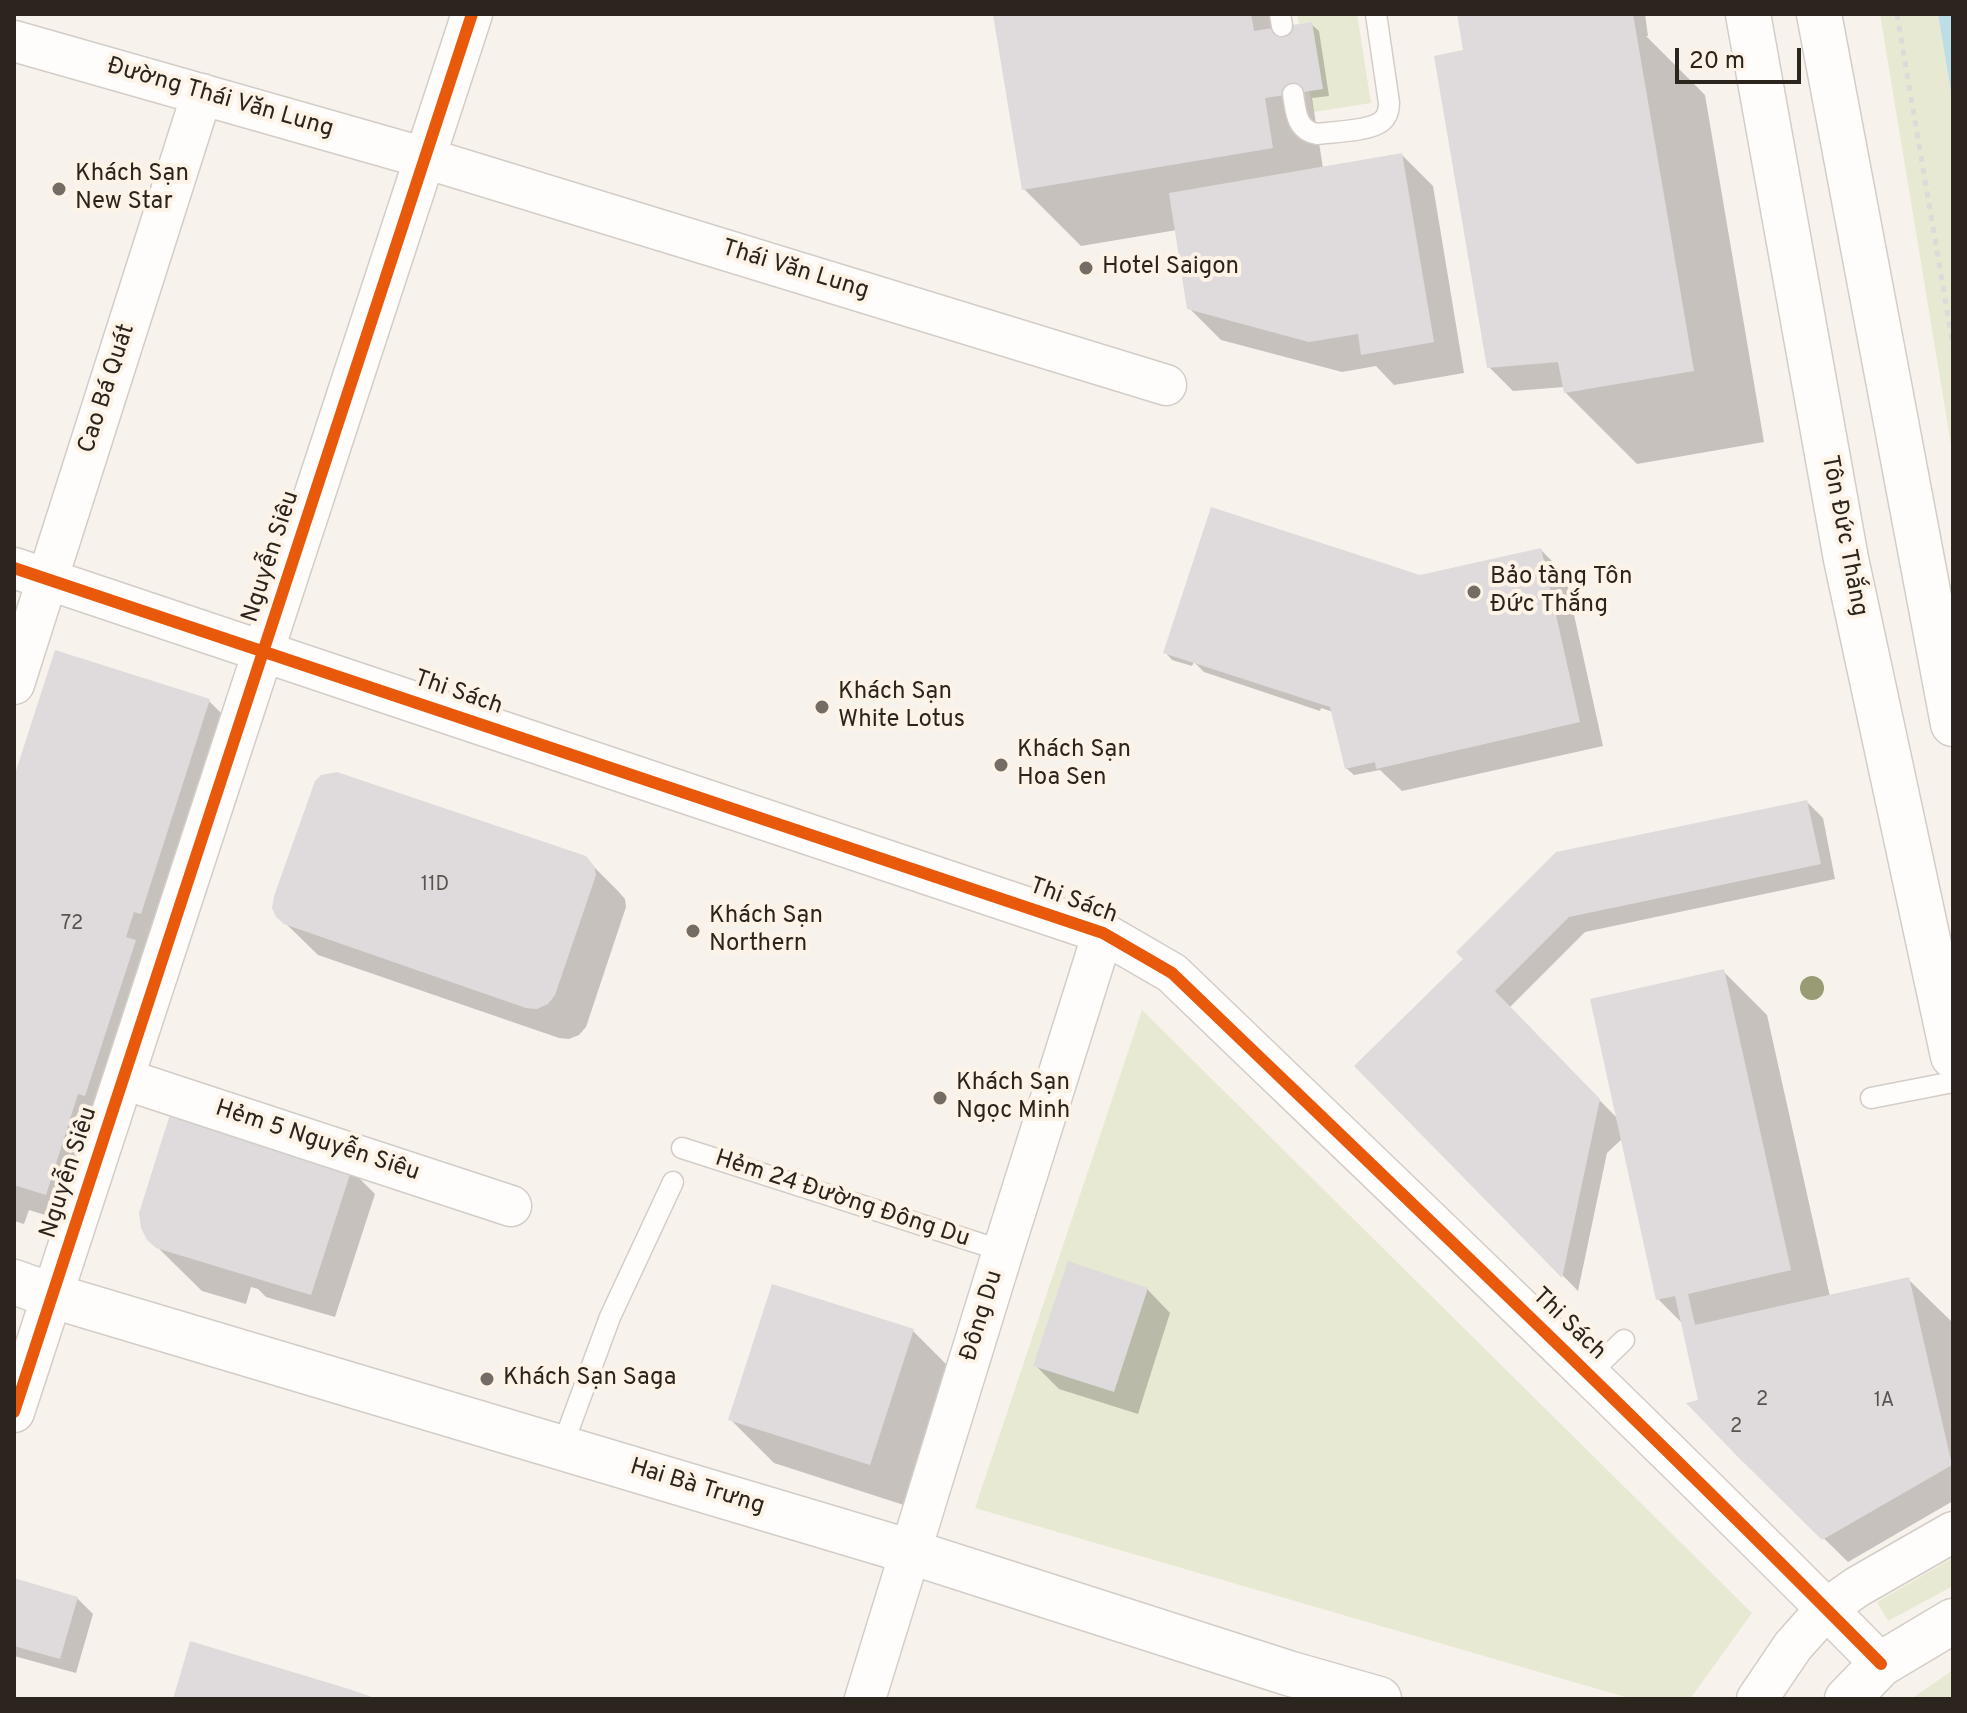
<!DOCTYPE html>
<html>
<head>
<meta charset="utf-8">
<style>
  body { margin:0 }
  #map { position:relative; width:1967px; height:1713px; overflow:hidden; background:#f8f2ec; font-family:Overpass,sans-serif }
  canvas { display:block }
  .frame { position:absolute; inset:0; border:16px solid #2b251d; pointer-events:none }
  .scale { position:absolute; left:1675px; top:48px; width:126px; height:36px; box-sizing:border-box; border:4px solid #2b251d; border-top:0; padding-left:10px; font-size:24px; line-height:28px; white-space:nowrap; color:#2b251d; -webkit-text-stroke:6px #fdf3e7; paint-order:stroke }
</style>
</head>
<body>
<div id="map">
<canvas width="1967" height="1713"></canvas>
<div class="frame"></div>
<div class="scale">20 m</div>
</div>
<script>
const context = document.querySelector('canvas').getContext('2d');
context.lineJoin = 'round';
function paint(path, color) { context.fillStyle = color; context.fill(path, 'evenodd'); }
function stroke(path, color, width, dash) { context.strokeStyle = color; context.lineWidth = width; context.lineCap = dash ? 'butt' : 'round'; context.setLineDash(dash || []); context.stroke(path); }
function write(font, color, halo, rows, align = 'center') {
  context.font = font + ' Overpass,sans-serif'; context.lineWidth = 8; context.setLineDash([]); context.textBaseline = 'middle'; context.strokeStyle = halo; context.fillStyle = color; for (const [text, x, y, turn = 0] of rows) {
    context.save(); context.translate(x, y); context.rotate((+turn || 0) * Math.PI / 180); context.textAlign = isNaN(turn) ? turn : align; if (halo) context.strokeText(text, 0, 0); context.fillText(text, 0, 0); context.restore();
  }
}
const green = new Path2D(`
  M1297,14H1357L1371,103L1314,112L1309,91L1312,22L1299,24Z
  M1880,14H1938L1953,104V457Z
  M1142,1010L1752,1613L1690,1699H1632L975,1508Z
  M1953,1558V1586L1888,1621L1877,1602Z
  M1953,1670V1699H1911Z`);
const water = new Path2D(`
  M1938,14H1953V104Z`);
const shadow = new Path2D(`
  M1010,14H1283L1296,27L1311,24L1319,31L1329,96L1312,98L1323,168L1402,155L1433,186L1464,373L1394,385L1376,366L1342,372L1221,340L1189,308L1177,230L1081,246L1024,189Z
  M1459,14H1645L1648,36H1646L1705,95L1764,442L1637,464L1565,392L1564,387L1513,391L1489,367L1468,52Z
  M1541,550L1565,574L1603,746L1402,791L1380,770L1354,775L1346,768L1333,712L1321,708L1320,711L1204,672L1194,662L1192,666L1172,660L1165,652L1419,577Z
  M209,701L240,732L77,1225L29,1210L24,1224L14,1221V784Z
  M1807,802L1823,818L1835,879L1585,932L1509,1008L1619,1120L1723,971L1767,1015L1830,1297L1909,1280L1953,1323V1501L1848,1562L1738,1454L1703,1401L1683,1324L1658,1299L1623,1138L1607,1153L1578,1291L1357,1066L1466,959Z
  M585,858L617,890L625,899L626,907L586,1027L579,1035L569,1039L559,1038L318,955L278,916Z
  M351,1170L375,1194L335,1317L266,1297L258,1289L251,1287L246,1304L202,1291L148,1238Z
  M1147,1289L1170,1313L1138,1414L1059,1389L1036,1366Z
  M913,1331L957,1375L913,1508L774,1463L730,1419Z
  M14,1580L77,1598L93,1614L76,1673L14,1656Z`);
const building = new Path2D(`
  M998,14H1251L1254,31L1312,22L1323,89L1265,98L1273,148L1022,190L993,15Z
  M1457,14H1633L1694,371L1564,393L1558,362L1487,368L1434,56L1463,50Z
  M1402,153L1434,342L1361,355L1358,334L1309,342L1187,309L1169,193Z
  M1211,507L1420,575L1541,548L1580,722L1376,769L1375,762L1345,769L1330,707L1163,653Z
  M55,650L210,699L141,914L134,912L126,937L136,940L85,1096L78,1094L46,1195L14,1185V777Z
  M337,772L586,856L594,866L596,875L555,995L548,1004L537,1009L526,1008L284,924L276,917L272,908L274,896L315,781L321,775Z
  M1807,800L1821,864L1569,917L1495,991L1600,1099L1562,1278L1354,1066L1463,959L1456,952L1556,852Z
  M1724,969L1791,1270L1688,1294L1695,1325L1909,1277L1952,1465L1822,1540L1736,1455L1686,1403L1698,1400L1675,1296L1656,1300L1590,999Z
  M171,1111L352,1168L311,1295L156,1248L147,1240L141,1228L139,1213Z
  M1068,1261L1148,1288L1114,1392L1033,1366Z
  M772,1284L914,1329L870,1465L728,1420Z
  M14,1578L78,1597L60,1659L14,1646Z
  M190,1641L349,1689L378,1699H173Z`);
const path = new Path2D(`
  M1897,14L1953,346`);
const service = new Path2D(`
  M1280,14L1282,26
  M1293,94C1296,112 1296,130 1317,134C1333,132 1371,131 1382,121C1388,116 1389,110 1389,103L1376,14
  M1871,1098L1953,1082
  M682,1148L1003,1251
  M1588,1375L1624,1340
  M562,1447L610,1317L673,1182`);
const minor = new Path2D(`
  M14,41L425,158L1166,385
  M14,568L1103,933L1172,973C1410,1202 1649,1429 1881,1664
  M14,684L202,94
  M124,1079L511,1206
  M14,1412L472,14
  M865,1699L1003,1251L1103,933
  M1757,1699L1793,1646L1826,1609L1857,1587L1953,1532`);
const primary = new Path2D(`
  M1748,14L1846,559L1953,1056
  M1819,14L1953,724
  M14,1282L53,1296L911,1552L1288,1673L1379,1699
  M1847,1699L1881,1664L1953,1621`);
const cycleway = new Path2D(`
  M14,568L1103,933L1172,973C1410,1202 1649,1429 1881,1664
  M14,1412L472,14`);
const trees = [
  [1812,988]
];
const markers = [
  [59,189,8,"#736d65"],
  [1086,268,8,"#736d65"],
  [1474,592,8,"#736d65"],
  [822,707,8,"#736d65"],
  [1001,765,8,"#736d65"],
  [693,931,8,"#736d65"],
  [940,1098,8,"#736d65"],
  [487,1379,8,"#736d65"]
];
const numberNames = [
  ["11D",435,886],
  ["72",72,925],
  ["2",1762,1401],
  ["1A",1884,1402],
  ["2",1736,1428]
];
const streetNames = [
  ["Đường Thái Văn Lung",220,99,16],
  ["Thái Văn Lung",795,271,17],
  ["Cao Bá Quát",108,389,-72],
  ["Tôn Đức Thắng",1843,536,79],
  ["Nguyễn Siêu",272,557,-72],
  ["Thi Sách",458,694,19],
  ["Thi Sách",1073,902,20],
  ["Hẻm 5 Nguyễn Siêu",317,1142,18],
  ["Nguyễn Siêu",70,1173,-72],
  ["Hẻm 24 Đường Đông Du",842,1200,18],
  ["Đông Du",983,1316,-73],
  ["Thi Sách",1568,1325,44],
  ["Hai Bà Trưng",697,1488,17]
];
const poiNames = [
  ["Khách Sạn",75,175],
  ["New Star",75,203],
  ["Hotel Saigon",1102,268],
  ["Bảo tàng Tôn",1490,578],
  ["Đức Thắng",1490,606],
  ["Khách Sạn",838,693],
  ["White Lotus",838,721],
  ["Khách Sạn",1017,751],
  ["Hoa Sen",1017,779],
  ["Khách Sạn",709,917],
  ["Northern",709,945],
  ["Khách Sạn",956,1084],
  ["Ngọc Minh",956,1112],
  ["Khách Sạn Saga",503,1379]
];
paint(green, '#e8e9d2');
paint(water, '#bbdee7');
paint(shadow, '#0003');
paint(building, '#dfdbdd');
stroke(service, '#d3cdc7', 23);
stroke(minor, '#d3cdc7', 43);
stroke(primary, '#d3cdc7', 47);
stroke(path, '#dddbd9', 5, [6, 6]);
stroke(service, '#fefdfc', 20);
stroke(minor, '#fefdfc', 40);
stroke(primary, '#fefdfc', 44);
stroke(cycleway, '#e8590c', 12);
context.fillStyle = '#989b73';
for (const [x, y] of trees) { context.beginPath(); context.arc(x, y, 12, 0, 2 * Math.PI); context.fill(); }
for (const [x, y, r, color] of markers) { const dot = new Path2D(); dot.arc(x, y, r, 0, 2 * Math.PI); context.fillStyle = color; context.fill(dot); stroke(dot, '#fdf3e7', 3); }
write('20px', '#5a544f', null, numberNames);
write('24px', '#2b251d', '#fdf3e7', streetNames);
write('24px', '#2b251d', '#fdf3e7', poiNames, 'left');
</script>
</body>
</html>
